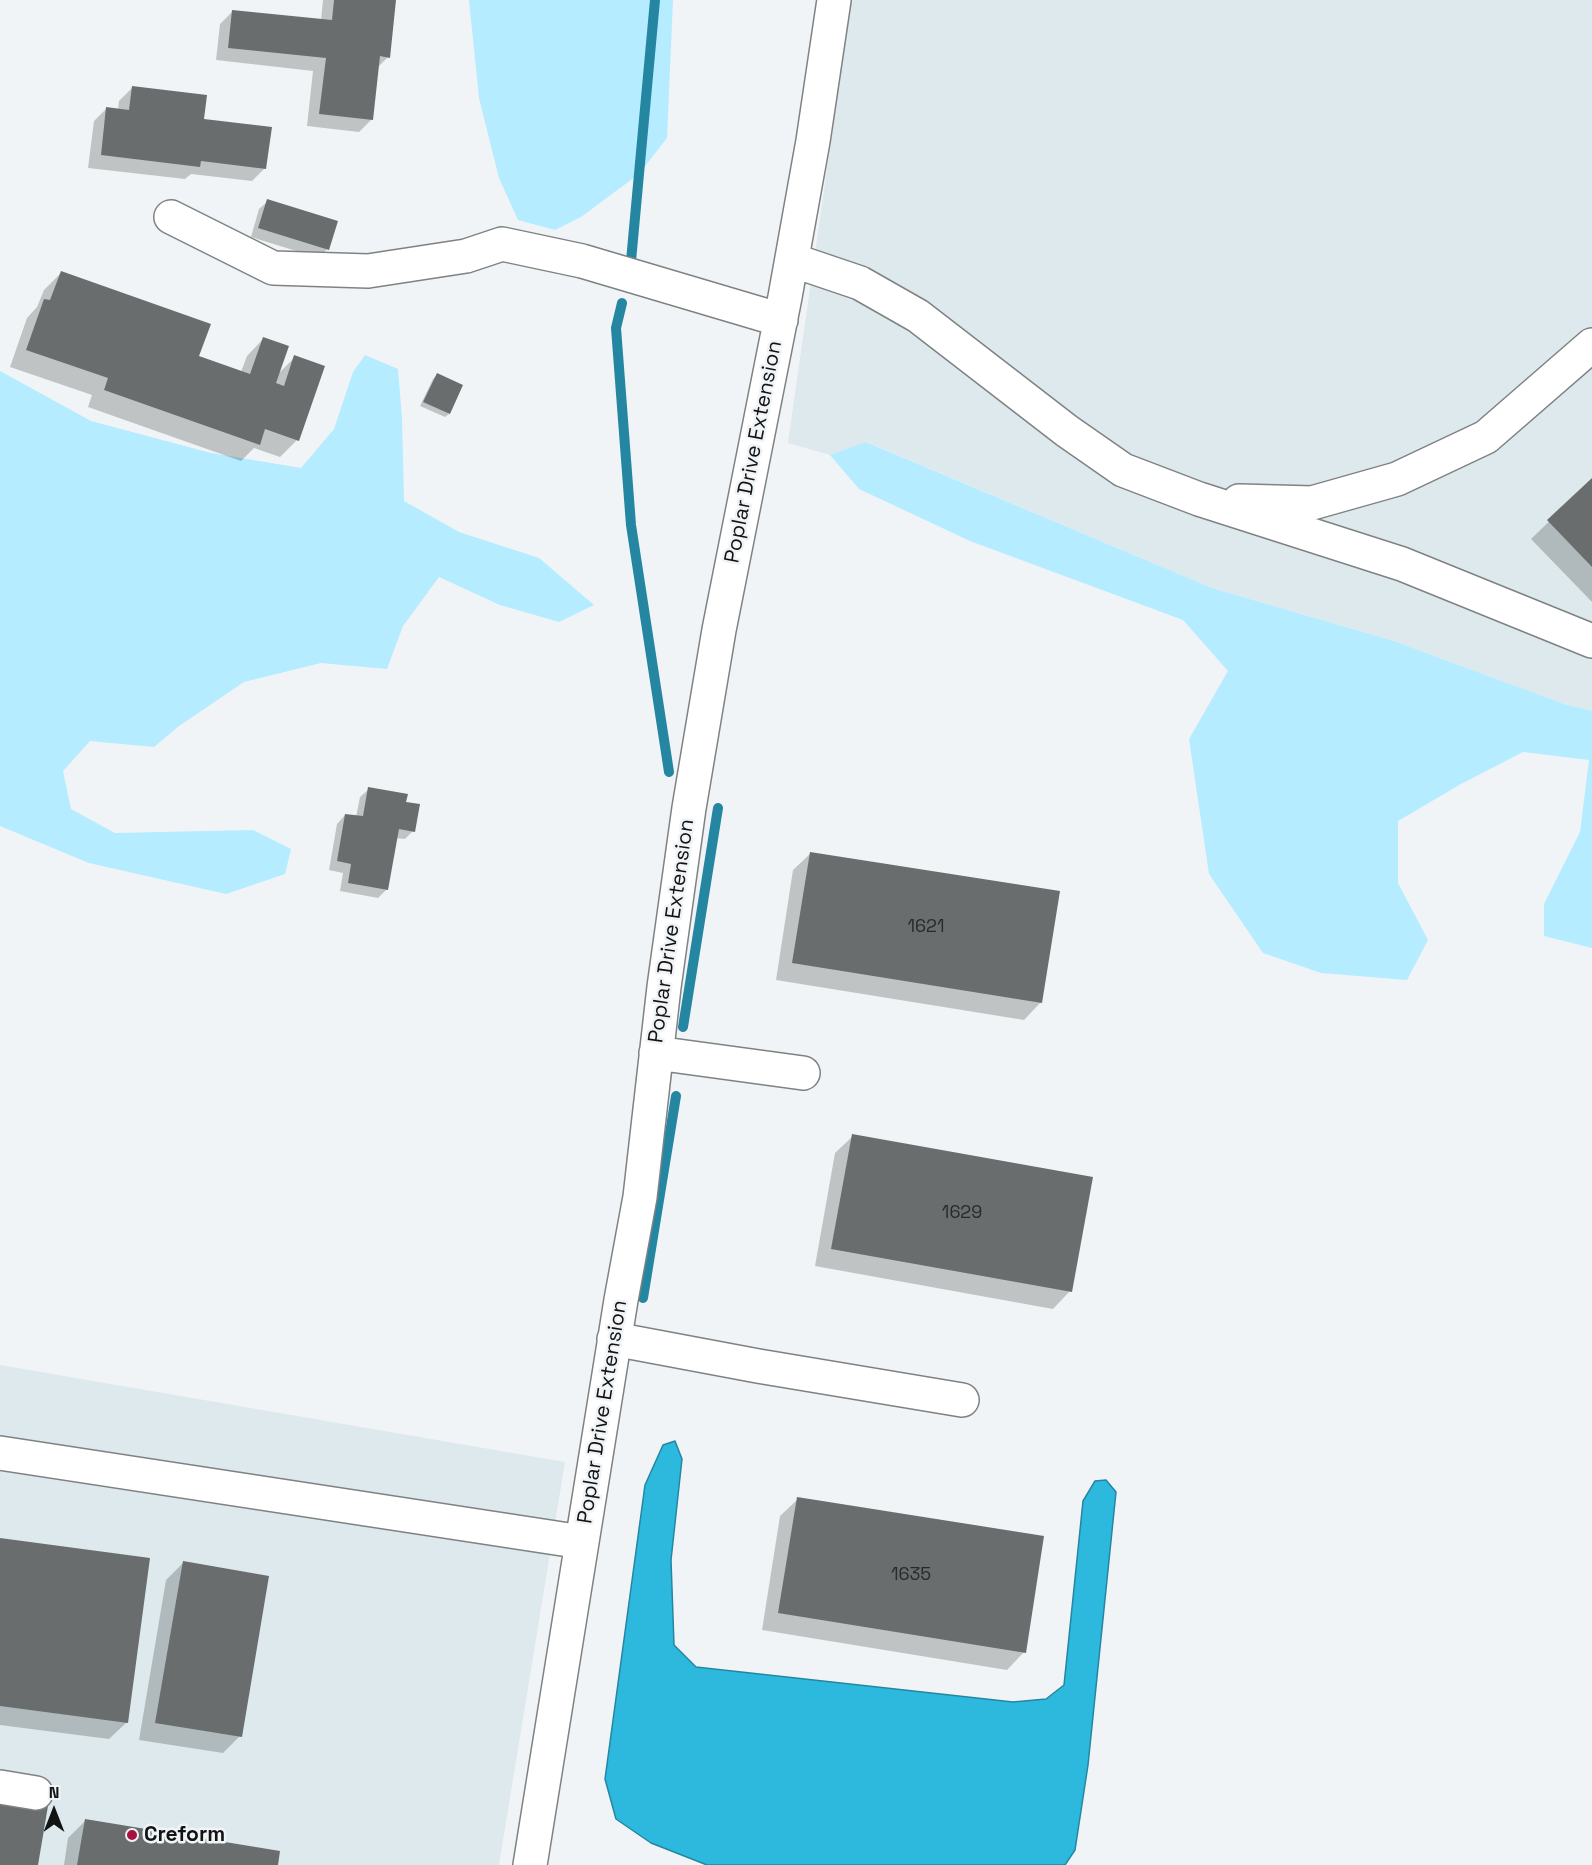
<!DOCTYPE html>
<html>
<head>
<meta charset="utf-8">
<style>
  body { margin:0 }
  #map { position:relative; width:1592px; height:1865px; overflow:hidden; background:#f1f4f6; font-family:"Space Grotesk",sans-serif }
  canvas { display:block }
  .north { position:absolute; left:24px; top:1781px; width:60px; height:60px; -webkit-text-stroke:4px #f1f4f6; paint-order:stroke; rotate:0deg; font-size:16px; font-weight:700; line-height:24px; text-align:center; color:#121314 }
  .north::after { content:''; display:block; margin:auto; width:21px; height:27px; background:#121314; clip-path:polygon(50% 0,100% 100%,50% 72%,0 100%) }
</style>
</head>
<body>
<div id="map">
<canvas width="1592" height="1865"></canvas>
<div class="north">N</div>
</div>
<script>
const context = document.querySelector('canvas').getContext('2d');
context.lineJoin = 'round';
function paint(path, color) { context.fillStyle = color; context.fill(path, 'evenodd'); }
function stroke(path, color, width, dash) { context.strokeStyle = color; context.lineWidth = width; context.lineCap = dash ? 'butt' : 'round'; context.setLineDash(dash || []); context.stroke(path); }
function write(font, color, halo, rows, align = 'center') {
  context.font = font + ' "Space Grotesk",sans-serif'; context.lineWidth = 5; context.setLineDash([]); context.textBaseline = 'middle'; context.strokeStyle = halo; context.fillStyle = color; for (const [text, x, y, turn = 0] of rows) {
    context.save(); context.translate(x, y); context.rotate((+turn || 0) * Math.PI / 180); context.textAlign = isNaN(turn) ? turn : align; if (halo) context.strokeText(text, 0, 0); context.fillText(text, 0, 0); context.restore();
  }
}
const built = new Path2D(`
  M851,0H1592V711L1564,704L1394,641L1212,588L867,442L830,455L788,443Z
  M0,1365L565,1462L499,1865H0Z`);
const green = new Path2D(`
  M469,0H673L667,138L639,174L581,217L555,230L518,220L499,178L479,98Z
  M365,355L398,369L402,418L404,501L459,532L539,558L594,605L559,622L500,605L439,577L403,626L387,669L321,663L244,682L179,726L154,747L90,741L63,771L71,809L115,833L253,830L291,849L285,874L226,894L89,863L0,826V371L91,421L211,453L301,468L334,429L353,372Z
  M866,442L1212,588L1394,641L1564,704L1592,711V948L1544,936V904L1580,832L1589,760L1523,752L1461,784L1398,821V883L1428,940L1407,980L1321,973L1263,953L1209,874L1189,739L1228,671L1183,620L970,541L859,489L830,455Z`);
const water = new Path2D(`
  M675,1441L682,1459L671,1560L674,1645L696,1667L1013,1702L1046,1699L1064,1685L1083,1501L1095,1481L1106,1480L1116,1492L1088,1765L1075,1850L1065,1865H707L651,1843L616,1819L605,1779L645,1485L663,1445Z`);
const shadow = new Path2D(`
  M323,0H395L388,57L377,68L372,119L359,132L307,126L313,71L216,60L220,24L233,11L321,20Z
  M132,88L202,120L265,168L252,181L191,174L185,179L88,168L94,121L107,108L118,110L119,101Z
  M268,201L327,249L319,258L251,237L259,209Z
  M61,273L197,357L241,372L247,356L264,338L278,374L295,357L297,440L280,457L254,448L241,461L88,407L92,395L10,367L27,318L37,307L44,290Z
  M437,375L449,414L445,417L420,406L433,379Z
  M1592,480V602L1531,539Z
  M369,789L404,803L413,831L405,839L396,838L387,889L378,898L340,891L343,873L329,870L337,824L345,815L356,817L360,797Z
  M811,853L1041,1002L1024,1020L776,980L793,870Z
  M853,1136L1070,1291L1053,1309L815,1266L835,1153Z
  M798,1499L1024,1652L1007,1670L762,1630L780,1516Z
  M0,1539L127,1722L109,1739L0,1725Z
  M183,1563L240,1736L223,1753L139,1740L166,1580Z
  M86,1820L276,1865H64L68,1838Z`);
const stream = new Path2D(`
  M631,261L655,0
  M622,303L616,328L631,525L669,772
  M683,1027L718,808
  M643,1298L676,1096`);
const building = new Path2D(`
  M334,0H396L390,58L380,56L373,120L319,114L326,58L228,48L232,10L332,20Z
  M132,86L207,95L204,119L272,127L266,169L201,161L200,167L101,155L106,107L129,110Z
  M267,199L338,221L329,250L258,228Z
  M61,271L211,324L199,356L250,374L263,337L289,346L276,383L284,386L294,355L325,366L299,441L265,429L260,445L104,390L108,378L26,350L44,299L50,300Z
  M437,373L463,385L450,414L423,402Z
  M1592,478V567L1547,520Z
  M368,787L408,794L406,802L420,804L415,832L399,829L388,890L348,883L351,864L337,861L345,814L363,816Z
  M810,852L1060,891L1042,1003L792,963Z
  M852,1134L1093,1177L1072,1292L831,1249Z
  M797,1497L1044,1536L1026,1653L778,1613Z
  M0,1538L150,1558L128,1723L0,1706Z
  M183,1561L269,1576L242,1737L155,1723Z
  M0,1798L48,1806L38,1865H0Z
  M85,1819L280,1851L278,1865H77Z`);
const minor = new Path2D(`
  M171,217L273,268L368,271L466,256L502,244L582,261L781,320
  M792,260L860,283L918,316L1067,431L1123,470L1199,499L1402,564L1592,641
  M1239,501L1312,503L1397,479L1486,437L1592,345
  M656,1053L803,1073
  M614,1339L758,1366L962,1400
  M0,1453L582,1542
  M0,1787L36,1793
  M530,1865L621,1300L640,1197L664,987L689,808L719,630L785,297L813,141L834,0`);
const markers = [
  [132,1835,6,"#a81242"]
];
const numberNames = [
  ["1621",926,927],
  ["1629",962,1213],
  ["1635",911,1575]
];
const streetNames = [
  ["Poplar Drive Extension",754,452,-79],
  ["Poplar Drive Extension",672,931,-82],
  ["Poplar Drive Extension",603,1412,-81]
];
const poiNames = [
  ["Creform",144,1835]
];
paint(built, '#dde9ed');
paint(green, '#b5ecff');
paint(water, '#2db8de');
stroke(water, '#2586a1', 1.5);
paint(shadow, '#0003');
stroke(stream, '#2586a1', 10);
paint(building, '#696d6e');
stroke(minor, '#7f8283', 36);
stroke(minor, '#fff', 33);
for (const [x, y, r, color] of markers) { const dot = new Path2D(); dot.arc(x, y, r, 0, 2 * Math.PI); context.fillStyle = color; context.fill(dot); stroke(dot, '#f1f4f6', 2); }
write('18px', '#282a2a', null, numberNames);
write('21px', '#121314', '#f1f4f6', streetNames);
write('bold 21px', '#121314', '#f1f4f6', poiNames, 'left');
</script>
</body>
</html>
